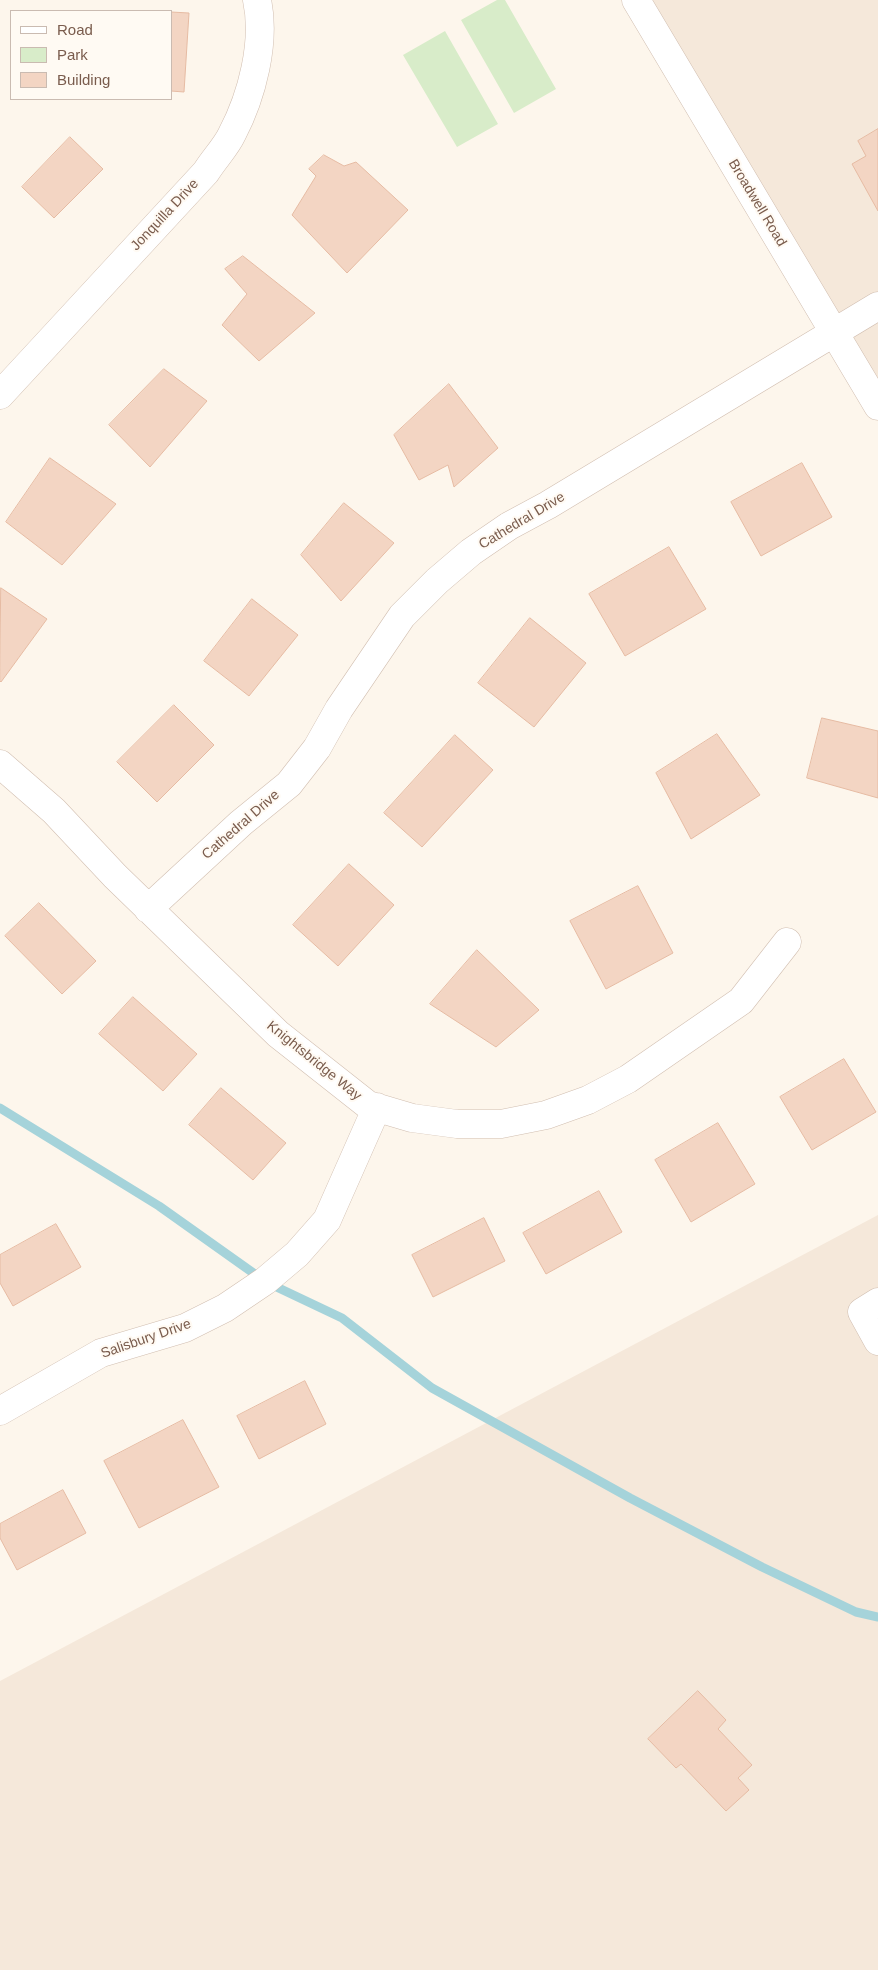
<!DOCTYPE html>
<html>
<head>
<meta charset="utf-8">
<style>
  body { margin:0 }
  #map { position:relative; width:878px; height:1970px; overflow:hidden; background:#fdf6ec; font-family:Arial,sans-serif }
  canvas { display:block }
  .legend { position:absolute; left:10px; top:10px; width:162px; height:90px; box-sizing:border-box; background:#fffaf3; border:1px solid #cabbb1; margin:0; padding:6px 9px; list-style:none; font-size:15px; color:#7a5c4d }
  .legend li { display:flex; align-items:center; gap:10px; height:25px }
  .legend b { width:25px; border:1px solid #cabbb1 }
</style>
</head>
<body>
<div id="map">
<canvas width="878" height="1970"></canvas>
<ul class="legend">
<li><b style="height:6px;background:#fff"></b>Road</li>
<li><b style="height:14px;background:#d8ecc9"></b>Park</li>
<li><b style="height:14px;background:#f3d5c3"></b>Building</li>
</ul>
</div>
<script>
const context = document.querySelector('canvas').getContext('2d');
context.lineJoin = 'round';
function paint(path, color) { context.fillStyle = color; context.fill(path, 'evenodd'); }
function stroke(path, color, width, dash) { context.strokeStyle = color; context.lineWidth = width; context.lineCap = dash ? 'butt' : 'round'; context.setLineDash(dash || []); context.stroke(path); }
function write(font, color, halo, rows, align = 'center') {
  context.font = font + ' Arial,sans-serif'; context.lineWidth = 4; context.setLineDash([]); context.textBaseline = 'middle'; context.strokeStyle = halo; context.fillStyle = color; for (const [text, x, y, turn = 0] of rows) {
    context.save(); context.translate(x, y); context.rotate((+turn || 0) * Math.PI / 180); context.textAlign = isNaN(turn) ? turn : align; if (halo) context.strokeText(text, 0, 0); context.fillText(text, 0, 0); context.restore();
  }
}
const residential = new Path2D(`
  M632,0H878V411Z
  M878,1215V1970H0V1681Z`);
const green = new Path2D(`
  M497,0H505L556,89L514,113L461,20Z
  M445,31L498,124L457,147L403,55Z`);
const stream = new Path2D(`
  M0,1108L159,1206L266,1282L342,1318L432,1388L630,1498L762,1567L856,1612L878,1617`);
const building = new Path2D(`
  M171,12L189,13L184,92L171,91Z
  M878,129V211L852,164L866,156L858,141Z
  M70,137L103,169L54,218L22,187Z
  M324,155L344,166L356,162L408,210L347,273L292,215L316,176L309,169Z
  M243,256L315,313L259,361L222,325L247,294L225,269Z
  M164,369L207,401L150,467L109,425Z
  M449,384L498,448L454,487L448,465L419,480L394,435Z
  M50,458L116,504L62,565L6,522Z
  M802,463L832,517L761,556L731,502Z
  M344,503L394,543L341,601L301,555Z
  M669,547L706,609L625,656L589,594Z
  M1,588L47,619L1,682L0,681Z
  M252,599L298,635L249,696L204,661Z
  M530,618L586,663L534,727L478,683Z
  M174,705L214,745L157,802L117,762Z
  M822,718L878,731V798L807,778Z
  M717,734L760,795L691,839L656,773Z
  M455,735L493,770L422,847L384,813Z
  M349,864L394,905L338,966L293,925Z
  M638,886L673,953L606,989L570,921Z
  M39,903L96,961L62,994L5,936Z
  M477,950L539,1010L496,1047L430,1004Z
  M133,997L197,1054L163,1091L99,1034Z
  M844,1059L876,1112L812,1150L780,1097Z
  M221,1088L286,1143L253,1180L189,1125Z
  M718,1123L755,1184L691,1222L655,1160Z
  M599,1191L622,1232L546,1274L523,1233Z
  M484,1218L505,1261L433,1297L412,1255Z
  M56,1224L81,1267L13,1306L0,1283V1255Z
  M305,1381L326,1424L259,1459L237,1416Z
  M183,1420L219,1487L139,1528L104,1461Z
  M63,1490L86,1533L17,1570L0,1538V1524Z
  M698,1691L726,1720L718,1729L752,1765L738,1778L749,1790L726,1811L681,1764L676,1768L648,1739Z`);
const minor = new Path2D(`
  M636,0L878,406
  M0,395L206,172C214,159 226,147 232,134C252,96 266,42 257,0
  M0,764L54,811L115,876L278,1034L368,1105L412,1118L457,1124H501L546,1115L588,1100L628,1079L741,1001L787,942
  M148,909L241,823L289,784L317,748L339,709L402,616L437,581L471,552L509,526L548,505L878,306
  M878,1302L862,1312L878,1341
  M0,1411L101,1353L185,1328L225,1308L265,1281L297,1254L327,1220L377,1107`);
const streetNames = [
  ["Broadwell Road",757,203,59],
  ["Jonquilla Drive",165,215,-47],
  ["Cathedral Drive",522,521,-31],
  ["Cathedral Drive",241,825,-41],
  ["Knightsbridge Way",314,1061,39],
  ["Salisbury Drive",146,1339,-19]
];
paint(residential, '#f5e8da');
paint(green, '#d8ecc9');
stroke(stream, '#a5d3da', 9);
paint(building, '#f3d5c3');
stroke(building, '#e6bba3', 1);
stroke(minor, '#d1beb0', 29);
stroke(minor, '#fff', 28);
write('14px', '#7a5c4d', '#fffaf3', streetNames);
</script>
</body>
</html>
